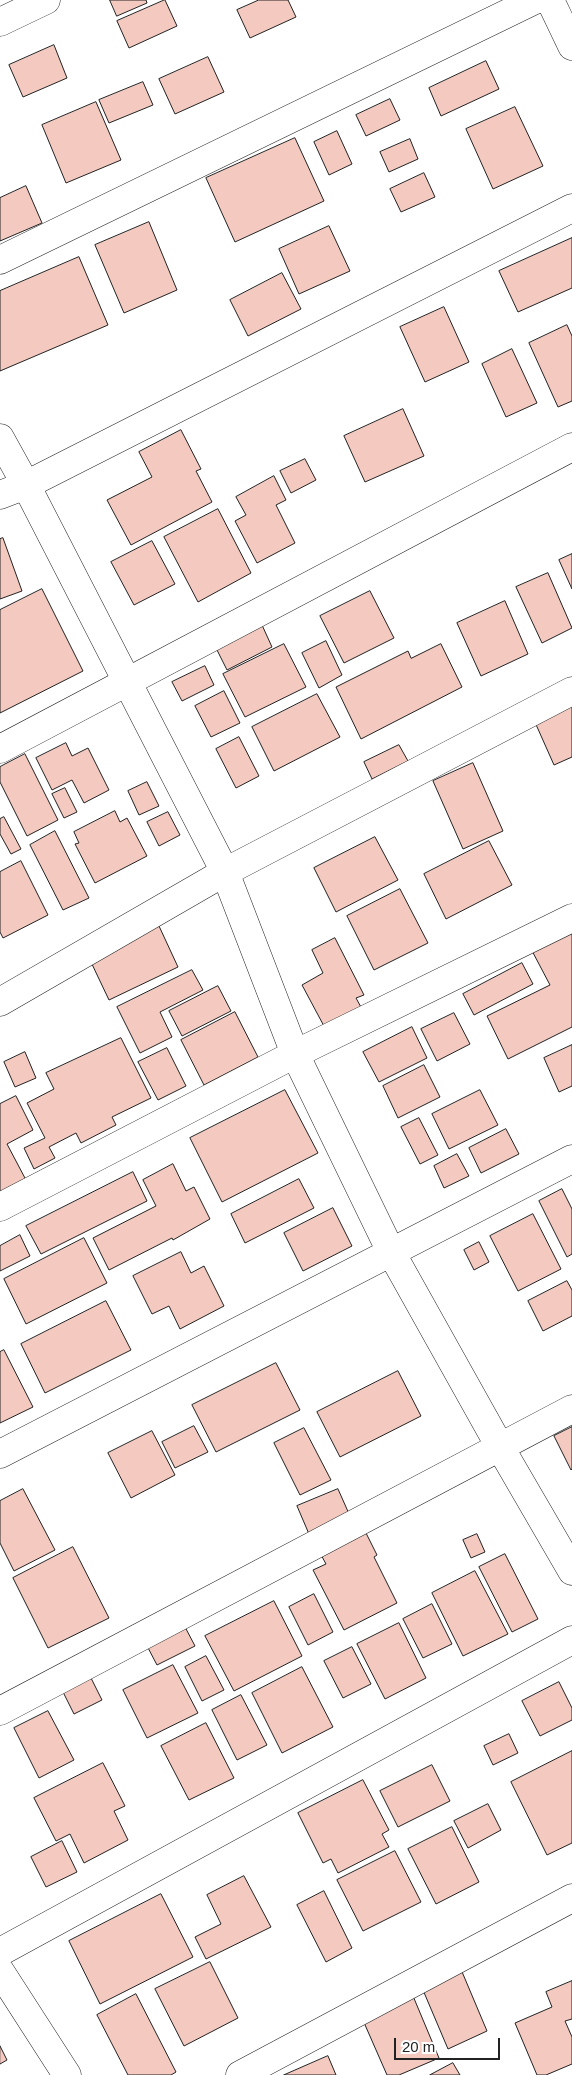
<!DOCTYPE html>
<html>
<head>
<meta charset="utf-8">
<style>
  body { margin:0 }
  #map { position:relative; width:572px; height:2075px; overflow:hidden; background:#fff; font-family:Helvetica,sans-serif }
  canvas { display:block }
  .scale { position:absolute; left:394px; top:2038px; width:106px; height:22px; box-sizing:border-box; border:2px solid #222; border-top:0; padding-left:6px; font-size:15px; line-height:18px; white-space:nowrap; color:#222; -webkit-text-stroke:4px #fff; paint-order:stroke }
</style>
</head>
<body>
<div id="map">
<canvas width="572" height="2075"></canvas>
<div class="scale">20 m</div>
</div>
<script>
const context = document.querySelector('canvas').getContext('2d');
context.lineJoin = 'round';
function paint(path, color) { context.fillStyle = color; context.fill(path, 'evenodd'); }
function stroke(path, color, width, dash) { context.strokeStyle = color; context.lineWidth = width; context.lineCap = dash ? 'butt' : 'round'; context.setLineDash(dash || []); context.stroke(path); }
const building = new Path2D(`
  M110,0H146L147,3L117,16Z
  M165,0L177,26L129,48L117,21Z
  M259,0H288L296,17L250,38L237,10Z
  M54,45L67,78L23,97L9,65Z
  M208,57L224,92L175,114L159,79Z
  M486,61L499,89L441,116L429,88Z
  M143,82L153,105L109,123L99,100Z
  M390,99L400,120L366,136L356,115Z
  M96,102L121,160L66,183L42,125Z
  M515,107L543,166L493,189L466,129Z
  M337,131L352,164L329,175L314,142Z
  M295,138L324,201L235,242L206,178Z
  M410,139L418,159L389,172L380,152Z
  M424,173L435,197L401,212L390,189Z
  M26,186L42,223L0,241V198Z
  M149,222L177,290L124,313L95,245Z
  M329,226L350,271L299,294L279,249Z
  M572,238V288L518,312L499,271Z
  M79,257L108,325L0,371V291Z
  M282,273L301,309L248,336L230,300Z
  M444,307L469,362L425,382L400,327Z
  M567,325L572,336V401L558,407L529,343Z
  M512,349L537,403L506,417L482,364Z
  M403,409L424,456L365,482L344,436Z
  M181,430L201,469L196,471L212,502L131,545L107,500L152,477L139,452Z
  M305,459L316,480L291,493L280,471Z
  M274,476L286,500L276,505L295,543L257,563L235,521L246,515L236,497Z
  M218,509L251,573L198,602L164,537Z
  M3,538L22,591L0,599V539Z
  M152,541L175,584L134,605L111,562Z
  M572,554V589L559,560Z
  M548,573L572,628L542,643L516,587Z
  M42,589L83,671L0,713V610Z
  M370,591L394,638L344,663L320,616Z
  M505,601L528,654L481,676L457,623Z
  M262,625L272,647L227,670L216,648Z
  M326,641L342,675L319,688L302,653Z
  M284,644L306,687L245,717L223,674Z
  M441,644L462,687L361,739L336,687L408,651L411,658Z
  M205,666L214,685L182,701L172,682Z
  M224,691L240,723L211,737L195,706Z
  M317,694L340,737L274,771L252,727Z
  M572,703V757L554,765L534,720Z
  M239,737L259,776L236,788L216,749Z
  M66,743L72,756L88,748L109,790L84,803L72,780L52,790L36,758Z
  M399,745L408,761L372,779L364,762Z
  M25,754L58,820L27,836L0,782V767Z
  M473,763L503,831L463,849L433,781Z
  M147,782L159,806L139,815L128,791Z
  M65,788L77,812L64,818L52,794Z
  M115,811L120,822L127,818L147,856L95,883L75,844L79,843L74,832Z
  M168,812L180,835L159,846L147,822Z
  M4,817L21,849L11,854L0,834V819Z
  M55,831L89,898L63,910L30,845Z
  M375,837L398,880L336,912L314,868Z
  M489,841L512,885L446,919L424,874Z
  M21,861L48,915L3,938L0,932V872Z
  M400,889L428,943L374,970L347,916Z
  M159,926L178,967L109,1000L90,960Z
  M569,927L572,934V1027L508,1059L487,1016L550,985L530,947Z
  M335,938L364,995L356,998L362,1009L325,1028L302,985L323,973L312,950Z
  M522,963L533,984L474,1015L463,994Z
  M192,970L203,990L160,1012L172,1037L140,1053L117,1007Z
  M218,986L231,1011L182,1036L169,1011Z
  M235,1012L258,1057L204,1085L181,1040Z
  M454,1013L470,1044L437,1061L421,1029Z
  M412,1027L427,1058L379,1082L363,1052Z
  M121,1038L151,1098L112,1117L116,1125L81,1143L76,1133L49,1147L55,1158L34,1169L24,1148L45,1138L27,1103L54,1089L46,1073Z
  M572,1045V1086L559,1092L544,1058Z
  M167,1048L186,1086L158,1100L138,1062Z
  M25,1052L36,1078L15,1087L4,1062Z
  M424,1065L440,1097L398,1118L383,1086Z
  M285,1090L318,1153L222,1202L190,1138Z
  M480,1090L498,1125L449,1149L432,1114Z
  M16,1096L33,1130L7,1144L26,1180L0,1193V1104Z
  M419,1118L438,1155L420,1164L401,1127Z
  M506,1129L519,1154L481,1173L469,1148Z
  M457,1154L469,1176L444,1188L434,1166Z
  M173,1164L186,1191L194,1187L210,1219L173,1240L172,1238L109,1270L93,1238L156,1206L143,1180Z
  M133,1172L147,1201L41,1254L26,1226Z
  M299,1179L314,1208L245,1243L231,1214Z
  M562,1189L572,1209V1254L567,1257L539,1201Z
  M333,1208L352,1246L303,1271L284,1233Z
  M533,1214L561,1269L518,1291L490,1236Z
  M20,1235L30,1256L0,1271V1246Z
  M84,1238L107,1283L26,1324L4,1279Z
  M479,1242L489,1262L474,1270L464,1250Z
  M181,1252L191,1273L204,1266L224,1306L180,1329L169,1306L152,1314L133,1276Z
  M567,1281L572,1290V1316L543,1331L528,1301Z
  M106,1301L131,1350L45,1393L21,1344Z
  M4,1350L33,1407L0,1423V1352Z
  M276,1363L300,1410L216,1452L192,1405Z
  M398,1371L421,1416L340,1457L317,1412Z
  M194,1426L208,1452L175,1468L162,1442Z
  M572,1427V1469L571,1470L554,1436Z
  M304,1428L331,1480L300,1495L274,1443Z
  M152,1431L175,1475L131,1498L108,1453Z
  M23,1489L55,1550L14,1571L0,1543V1501Z
  M338,1489L350,1516L309,1534L297,1506Z
  M365,1531L377,1555L374,1557L397,1603L344,1630L313,1570L326,1564L320,1553Z
  M477,1534L485,1552L471,1558L463,1540Z
  M73,1547L109,1618L48,1648L13,1578Z
  M505,1554L538,1619L512,1632L479,1567Z
  M475,1571L508,1634L463,1656L432,1593Z
  M314,1594L333,1632L308,1645L289,1607Z
  M274,1601L302,1656L234,1691L205,1636Z
  M432,1604L452,1644L423,1658L403,1619Z
  M399,1623L426,1678L385,1699L357,1644Z
  M184,1625L195,1646L157,1665L146,1644Z
  M352,1647L371,1684L343,1698L324,1661Z
  M206,1656L224,1690L202,1701L185,1667Z
  M173,1665L198,1713L147,1738L123,1690Z
  M302,1667L333,1727L282,1753L252,1693Z
  M90,1676L102,1700L74,1714L62,1690Z
  M559,1682L572,1708V1720L540,1736L522,1701Z
  M241,1695L267,1745L237,1760L212,1710Z
  M48,1711L74,1760L39,1778L14,1728Z
  M206,1723L234,1778L189,1800L161,1746Z
  M509,1734L518,1753L493,1765L484,1746Z
  M572,1751V1843L547,1855L511,1782Z
  M103,1763L125,1806L114,1811L128,1840L84,1863L70,1834L56,1841L34,1798Z
  M432,1765L450,1801L398,1827L380,1791Z
  M363,1780L389,1830L382,1834L389,1847L338,1873L331,1859L323,1863L298,1813Z
  M488,1804L501,1830L468,1848L454,1821Z
  M452,1827L479,1882L436,1904L408,1849Z
  M62,1841L77,1872L46,1887L31,1857Z
  M395,1851L421,1902L363,1931L337,1880Z
  M244,1876L271,1927L206,1959L195,1937L221,1924L207,1895Z
  M324,1891L352,1948L326,1962L297,1905Z
  M161,1894L193,1957L100,2004L69,1941Z
  M210,1962L238,2018L184,2046L155,1989Z
  M460,1967L487,2031L448,2049L420,1983Z
  M572,1981V2019L565,2021L572,2037V2064L546,2075H537L515,2023L552,2007L546,1992Z
  M136,1994L176,2072L171,2075H128L97,2015Z
  M413,1996L439,2058L399,2075H387L362,2018Z
  M0,2046L7,2060L0,2064Z
  M328,2056L336,2075H284Z
  M453,2063L460,2075H430Z`);
const street = new Path2D(`
  M550,0L572,46
  M0,22L46,0
  M0,260L535,0
  M0,438L26,485L225,872L295,1054L391,1252L500,1447L572,1571
  M0,495L26,485L572,208
  M0,749L572,447
  M0,1002L225,872L572,691
  M0,1207L295,1054L572,918
  M0,1454L572,1159
  M0,1711L572,1409
  M0,1952L572,1640
  M0,1971L67,2075
  M240,2075L572,1898`);
paint(building, '#f3c9c0');
stroke(building, '#222', 1);
stroke(street, '#222', 29);
stroke(street, '#fff', 28);
</script>
</body>
</html>
